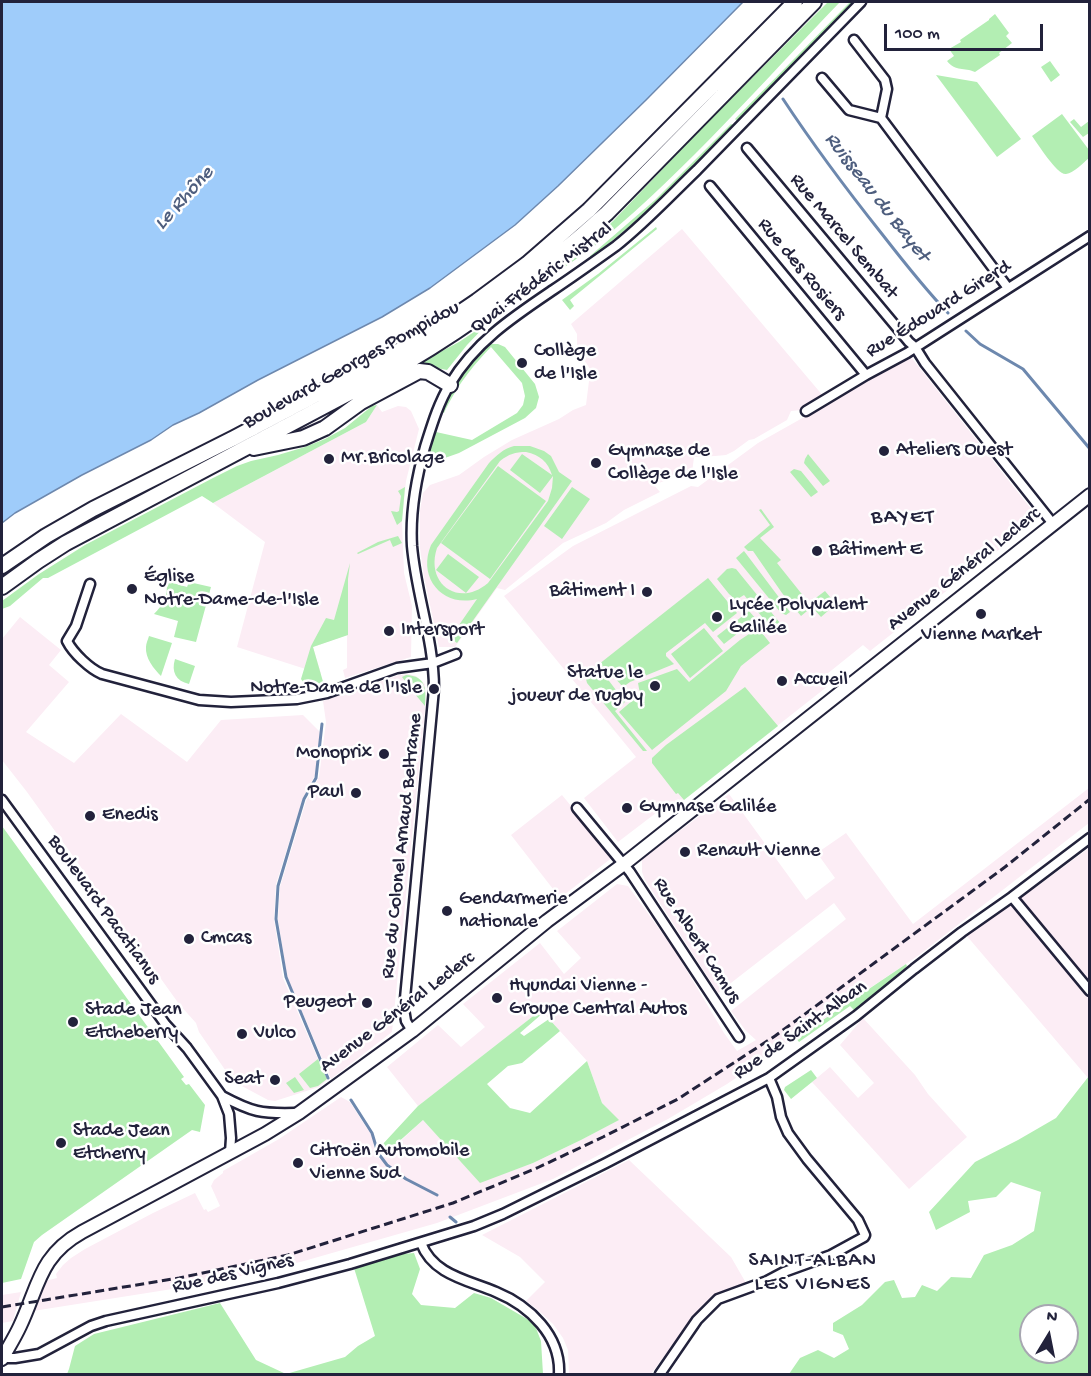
<!DOCTYPE html>
<html>
<head>
<meta charset="utf-8">
<style>
  body { margin:0 }
  #map { position:relative; width:1091px; height:1376px; overflow:hidden; background:#fff; font-family:"Gochi Hand",sans-serif }
  canvas { display:block }
  .frame { position:absolute; inset:0; border:3px solid #22223b; pointer-events:none }
  .north { position:absolute; left:1019px; top:1304px; width:60px; height:60px; box-sizing:border-box; background:#fff; border:2px solid #a7a7b1; border-radius:50%; rotate:10deg; font-size:16px; font-weight:700; line-height:24px; text-align:center; color:#22223b }
  .north::after { content:''; display:block; margin:auto; width:21px; height:27px; background:#22223b; clip-path:polygon(50% 0,100% 100%,50% 72%,0 100%) }
  .scale { position:absolute; left:884px; top:24px; width:159px; height:27px; box-sizing:border-box; border:3px solid #22223b; border-top:0; padding-left:8px; font-size:18px; line-height:21px; white-space:nowrap; color:#22223b; -webkit-text-stroke:4px #fff; paint-order:stroke }
</style>
</head>
<body>
<div id="map">
<canvas width="1091" height="1376"></canvas>
<div class="frame"></div>
<div class="north">N</div>
<div class="scale">100 m</div>
</div>
<script>
const context = document.querySelector('canvas').getContext('2d');
context.lineJoin = 'round';
function paint(path, color) { context.fillStyle = color; context.fill(path, 'evenodd'); }
function stroke(path, color, width, dash) { context.strokeStyle = color; context.lineWidth = width; context.lineCap = dash ? 'butt' : 'round'; context.setLineDash(dash || []); context.stroke(path); }
function write(font, color, halo, rows, align = 'center') {
  context.font = font + ' "Gochi Hand",sans-serif'; context.lineWidth = 5; context.setLineDash([]); context.textBaseline = 'middle'; context.strokeStyle = halo; context.fillStyle = color; for (const [text, x, y, turn = 0] of rows) {
    context.save(); context.translate(x, y); context.rotate((+turn || 0) * Math.PI / 180); context.textAlign = isNaN(turn) ? turn : align; if (halo) context.strokeText(text, 0, 0); context.fillText(text, 0, 0); context.restore();
  }
}
const built = new Path2D(`
  M682,229L824,397L801,410L791,411L787,420L754,439L749,440L734,451L726,455L715,456L694,457L692,473L676,472L669,479L654,485L660,492L624,510L606,523L563,543L505,590L497,588L455,647H439L424,577L420,548V511L423,493L430,485L459,475L484,457L512,440L559,419L573,410L586,405L589,381L595,376L577,350V334L571,324Z
  M911,357L1032,510L1029,526L870,651L863,645L827,674L833,682L673,808L669,803L618,842L584,798L636,757L504,596L573,546L691,486L698,487L758,443Z
  M377,405L382,412L398,406L406,407L411,411L419,429L406,481L402,521L404,573L412,606L411,657L345,678L343,670L347,668V635L313,647L321,674L237,647L265,542L213,503L366,422Z
  M20,617L61,650L49,665L69,682L26,732L74,763L121,714L187,762L221,720L303,715L320,732L315,775L303,798L276,884L274,919L283,978L327,1080L319,1087L275,1101L268,1100L240,1085L230,1077L199,1032L196,1023L179,1004L27,792L2,760V639Z
  M408,674L416,676L425,684L426,700L392,1032L331,1079L287,977L278,919L280,887L306,801L319,777L326,722L323,701L399,675Z
  M1089,788V823L919,955L727,1084L668,1119L553,1179L437,1223L304,1261L257,1273L185,1287L33,1311L45,1281L57,1278L56,1274L63,1265L71,1258L85,1249L153,1213L195,1193L204,1210L206,1209L208,1212L220,1206L211,1186L214,1180L223,1173V1171L279,1139L341,1097L350,1102L366,1127L373,1137L374,1148L380,1160L423,1120L480,1182L533,1163L581,1140L618,1120L602,1103L587,1061L541,1010L418,1106L387,1067L438,1025L461,1047L485,1027L463,1004L540,943L564,974L581,958L557,931L617,884L628,886L674,949L724,1033L737,1051L756,1040L746,1031L731,1011L846,919L834,903L718,993L645,880L642,872V859L729,794L806,900L835,878L817,853L846,833L913,924Z
  M562,795L613,857L560,898L511,835Z
  M1089,848L1090,1076L1088,1078L966,935L1039,885Z
  M863,1018L915,1075L928,1094L967,1137L909,1189L812,1082L830,1067L858,1098L874,1083L840,1045Z
  M629,1160L731,1257L746,1283L728,1289L707,1301L693,1317L651,1374H569L568,1350L563,1338L553,1324L538,1310L526,1301L545,1282L520,1257L482,1235Z
  M21,1292L13,1321L2,1323V1295Z`);
const green = new Path2D(`
  M828,2H840C763,82 688,168 602,240C585,254 565,266 546,280L593,241L614,220L697,133Z
  M850,2H854L737,121L735,119Z
  M995,14L1009,33L1006,36L1012,43L999,53L1000,55L975,72C964,67 956,72 947,61L954,56L949,49L961,42L960,40L989,20V19Z
  M1050,61L1060,75L1051,82L1041,67Z
  M936,75L977,82L1021,139L997,157Z
  M1062,114L1089,150V158C1083,163 1074,173 1066,174C1057,175 1038,144 1032,136Z
  M1074,119L1081,127L1089,121V133L1083,137L1070,122Z
  M731,124L733,125C687,172 643,219 590,258V256L655,200Z
  M656,227L657,229L570,300L574,306L570,310L562,300L598,274Z
  M489,322L467,345L447,370L426,366L393,377L459,342Z
  M491,344H498L505,347L535,384L539,397L536,408L525,418L459,453L442,459L432,460L429,455V452L436,432L472,440L517,413L523,405L525,396L522,383L491,347C470,369 457,386 444,413L442,412C453,387 469,361 491,344Z
  M377,405L366,422L213,503L202,496L48,578H43L10,606L2,609V601L39,574L85,545L213,478L237,466L251,461L278,455L305,447L325,439L345,428L372,406Z
  M514,446H530L544,451L551,456L559,472L572,481L457,643L450,638L477,599C443,608 417,578 431,545L489,463C497,455 503,449 514,446ZM526,452C540,455 548,462 552,475L522,454L510,470L540,493L553,476L552,488L548,501L488,583C459,608 425,584 437,548L500,461C509,454 515,452 526,452Z
  M808,454L830,481L823,486L804,463L805,459Z
  M498,466L546,501L490,579L441,543Z
  M794,469L801,471L818,492L811,497L790,472Z
  M405,487L402,521L397,525L391,511L397,512L399,511L401,496L398,491Z
  M572,487L590,499L562,539L544,526Z
  M761,509L774,527L760,538L781,560L777,563L809,603L825,591L836,604L821,617L812,607L801,616L782,593L753,551H748L744,547L770,525L759,510Z
  M398,536L402,543L393,547L390,540L358,554L357,553L378,542Z
  M744,551L790,612L786,615L781,613L736,558Z
  M448,554L479,577L466,593L436,570Z
  M350,563L348,579V635L313,647L324,685L312,689L303,682L301,679L311,646L326,618L334,620Z
  M732,568L736,569L780,623L772,629L744,595L736,600L729,594L717,579L727,569Z
  M708,578L737,613L713,632L705,623L666,653V656L674,664L630,682L623,687L604,666L600,669L625,702L615,711L647,751H643L587,683L586,679L589,672Z
  M166,581L187,587L189,582L211,587L196,642L174,637L178,621L154,614C164,604 169,595 166,581Z
  M749,611L756,619L724,644L717,636Z
  M704,628L723,651L690,678L671,654Z
  M758,628L770,643L741,666L726,691L652,750L619,712L640,694L638,683L677,669L689,682L740,640Z
  M149,636L172,643L161,676C154,669 145,658 146,647C146,643 148,640 149,636Z
  M175,659L195,666L189,684C176,681 171,672 175,659Z
  M406,675C427,676 426,690 425,706L414,693L417,690L415,687L412,690L402,677Z
  M745,687L778,726L684,800L678,793L676,794L652,763V758L666,745Z
  M2,826L184,1077L181,1079L186,1085L189,1084L205,1105L200,1132L192,1130L42,1235L34,1242L21,1279L2,1283Z
  M906,964L907,966L901,972V975L857,1011H855L850,1006L799,1042L796,1038Z
  M541,1010L543,1013L520,1033L524,1036L549,1019L560,1031L522,1063L508,1066L487,1084L510,1108L530,1113L587,1061L602,1103L619,1120L581,1140L533,1163L480,1183L423,1120L385,1154L382,1145L418,1106Z
  M318,1059L327,1079L318,1086L310,1088L299,1074Z
  M811,1070L817,1078L791,1099L784,1090L785,1087Z
  M1089,1076V1374H789L800,1358L818,1350L834,1358L849,1349L843,1335L833,1331V1323L862,1305L885,1282L894,1280L902,1298L915,1297L922,1285L937,1291L951,1277L971,1278L984,1255L1012,1245L1034,1231L1041,1192L1011,1182L996,1197L968,1201L970,1212L936,1230L929,1212L975,1162L1018,1140L1056,1118ZM1031,1316H1067V1352H1031Z
  M295,1077L304,1090L294,1093L286,1083Z
  M414,1253L420,1269L412,1294L421,1305L455,1308L474,1293L491,1298L534,1323L541,1341L543,1374H67L69,1369L75,1346L94,1334L220,1303L256,1360L286,1374L345,1357L358,1346L375,1336L354,1268L403,1254Z`);
const water = new Path2D(`
  M2,2H743L646,100L558,186L515,225L430,288L382,317L258,380L199,413L173,425L151,440L82,475L15,513L2,523Z`);
const stream = new Path2D(`
  M783,99C814,146 847,190 882,234C903,261 924,288 948,313
  M966,331L980,344L1023,369L1090,449
  M322,724L316,778L304,799L278,886L276,919L286,977L328,1078
  M351,1100L372,1133L378,1153L387,1165L406,1179L437,1195
  M450,1217L456,1222`);
const street = new Path2D(`
  M854,40L885,80L887,89L881,118
  M822,78L849,110L881,118L1008,288
  M747,148L909,342L915,347L925,363L1054,525
  M710,186L866,375
  M806,411L866,375L907,353L1090,236
  M90,584L76,626L67,641C73,653 90,669 102,674L199,700L231,702L297,699L327,693L397,668L433,663L456,654
  M2,800L166,1025L187,1048L222,1096L229,1114L231,1138L230,1153
  M577,808L630,872L739,1037
  M1012,897L1090,991
  M412,1031L406,1021L404,1009L434,689C434,640 416,594 412,546C410,513 416,479 425,447C432,425 438,404 450,384C475,342 513,317 553,290C574,276 595,261 616,246C645,223 670,196 697,170C752,114 806,58 861,2
  M222,1096C252,1112 261,1114 295,1113
  M421,1243C433,1275 468,1280 496,1292C530,1306 561,1336 559,1374
  M2,1358H15L39,1354L91,1326L106,1321L278,1283L350,1264L474,1226L503,1214L606,1163L769,1078L856,1016L914,969L962,932L1012,897L1090,838
  M660,1374L697,1320L718,1299L767,1281L784,1272L831,1255L864,1237L865,1235L858,1220L807,1159L788,1133L781,1117L777,1097L769,1078`);
const secondary = new Path2D(`
  M2,1359C8,1348 15,1337 20,1326C39,1286 39,1256 82,1232L265,1134L299,1113L412,1031L547,921L624,864L1090,495`);
const primary = new Path2D(`
  M254,448L303,438L325,428L361,402L419,371L428,372L450,385
  M2,566L46,536L93,509L234,438L408,346L443,324L477,301L527,264L589,210L795,2
  M2,587L38,561L66,543L404,364C477,321 544,270 607,213L814,2`);
const rail = new Path2D(`
  M2,1307L179,1278L288,1255L453,1203L537,1168L603,1137L678,1099L775,1036L1005,867L1090,799`);
const markers = [
  [522,363,6,"#22223b"],
  [884,451,6,"#22223b"],
  [329,459,6,"#22223b"],
  [596,463,6,"#22223b"],
  [817,551,6,"#22223b"],
  [132,589,6,"#22223b"],
  [647,592,6,"#22223b"],
  [981,614,6,"#22223b"],
  [717,617,6,"#22223b"],
  [389,631,6,"#22223b"],
  [782,681,6,"#22223b"],
  [655,686,6,"#22223b"],
  [434,689,6,"#22223b"],
  [384,754,6,"#22223b"],
  [356,793,6,"#22223b"],
  [627,808,6,"#22223b"],
  [90,816,6,"#22223b"],
  [685,852,6,"#22223b"],
  [447,911,6,"#22223b"],
  [189,939,6,"#22223b"],
  [497,998,6,"#22223b"],
  [367,1003,6,"#22223b"],
  [73,1022,6,"#22223b"],
  [242,1034,6,"#22223b"],
  [275,1080,6,"#22223b"],
  [61,1143,6,"#22223b"],
  [298,1163,6,"#22223b"]
];
const streetNames = [
  ["Rue Marcel Sembat",843,237,50],
  ["Rue des Rosiers",801,270,50],
  ["Quai Frédéric Mistral",542,279,-37],
  ["Rue Édouard Girerd",939,310,-32],
  ["Boulevard Georges Pompidou",352,366,-29],
  ["Avenue Général Leclerc",965,570,-38],
  ["Rue du Colonel Arnaud Beltrame",403,846,-84],
  ["Boulevard Pacatianus",103,910,54],
  ["Rue Albert Camus",696,941,57],
  ["Avenue Général Leclerc",398,1013,-37],
  ["Rue de Saint-Alban",801,1031,-35],
  ["Rue des Vignes",233,1275,-13]
];
const poiNames = [
  ["Collège",534,352],
  ["de l'Isle",534,375],
  ["Ateliers Ouest",896,451],
  ["Gymnase de",608,452],
  ["Collège de l'Isle",608,475],
  ["Mr.Bricolage",341,459],
  ["Bâtiment E",829,551],
  ["Église",144,578],
  ["Notre-Dame-de-l'Isle",144,601],
  ["Bâtiment I",635,592,"right"],
  ["Lycée Polyvalent",729,606],
  ["Galilée",729,629],
  ["Intersport",401,631],
  ["Vienne Market",981,636,"center"],
  ["Statue le",643,674,"right"],
  ["joueur de rugby",643,697,"right"],
  ["Accueil",794,681],
  ["Notre-Dame de l'Isle",422,689,"right"],
  ["Monoprix",372,754,"right"],
  ["Paul",344,793,"right"],
  ["Gymnase Galilée",639,808],
  ["Enedis",102,816],
  ["Renault Vienne",697,852],
  ["Gendarmerie",459,900],
  ["nationale",459,923],
  ["Cmcas",201,939],
  ["Hyundai Vienne -",509,987],
  ["Groupe Central Autos",509,1010],
  ["Peugeot",355,1003,"right"],
  ["Stade Jean",85,1011],
  ["Etcheberry",85,1034],
  ["Vulco",254,1034],
  ["Seat",263,1080,"right"],
  ["Stade Jean",73,1132],
  ["Etcherry",73,1155],
  ["Citroën Automobile",310,1152],
  ["Vienne Sud",310,1175]
];
const waterNames = [
  ["Ruisseau du Bayet",876,198,52],
  ["Le Rhône",185,199,-48]
];
const neighbourhoodNames = [
  ["SAINT-ALBAN",813,1262],
  ["LES VIGNES",813,1286]
];
const quarterNames = [
  ["BAYET",903,519]
];
paint(built, '#fcedf5');
paint(green, '#b3eeb3');
paint(water, '#9fccfa');
stroke(water, '#6d88ae', 1.5);
stroke(stream, '#6d88ae', 3);
stroke(street, '#22223b', 13);
stroke(secondary, '#22223b', 16);
stroke(primary, '#22223b', 18);
stroke(street, '#fff', 8);
stroke(secondary, '#fff', 12);
stroke(primary, '#fff', 14);
stroke(rail, '#22223b', 3, [9, 4.5]);
for (const [x, y, r, color] of markers) { const dot = new Path2D(); dot.arc(x, y, r, 0, 2 * Math.PI); context.fillStyle = color; context.fill(dot); stroke(dot, '#fff', 2); }
write('20px', '#22223b', '#fff', streetNames);
write('20px', '#22223b', '#fff', poiNames, 'left');
write('italic 21px', '#4e5e7e', '#fff', waterNames);
context.letterSpacing = '1.5px';
write('21px', '#22223b', '#fff', neighbourhoodNames);
context.letterSpacing = '0px';
context.letterSpacing = '1.5px';
write('22px', '#22223b', '#fff', quarterNames);
context.letterSpacing = '0px';
</script>
</body>
</html>
